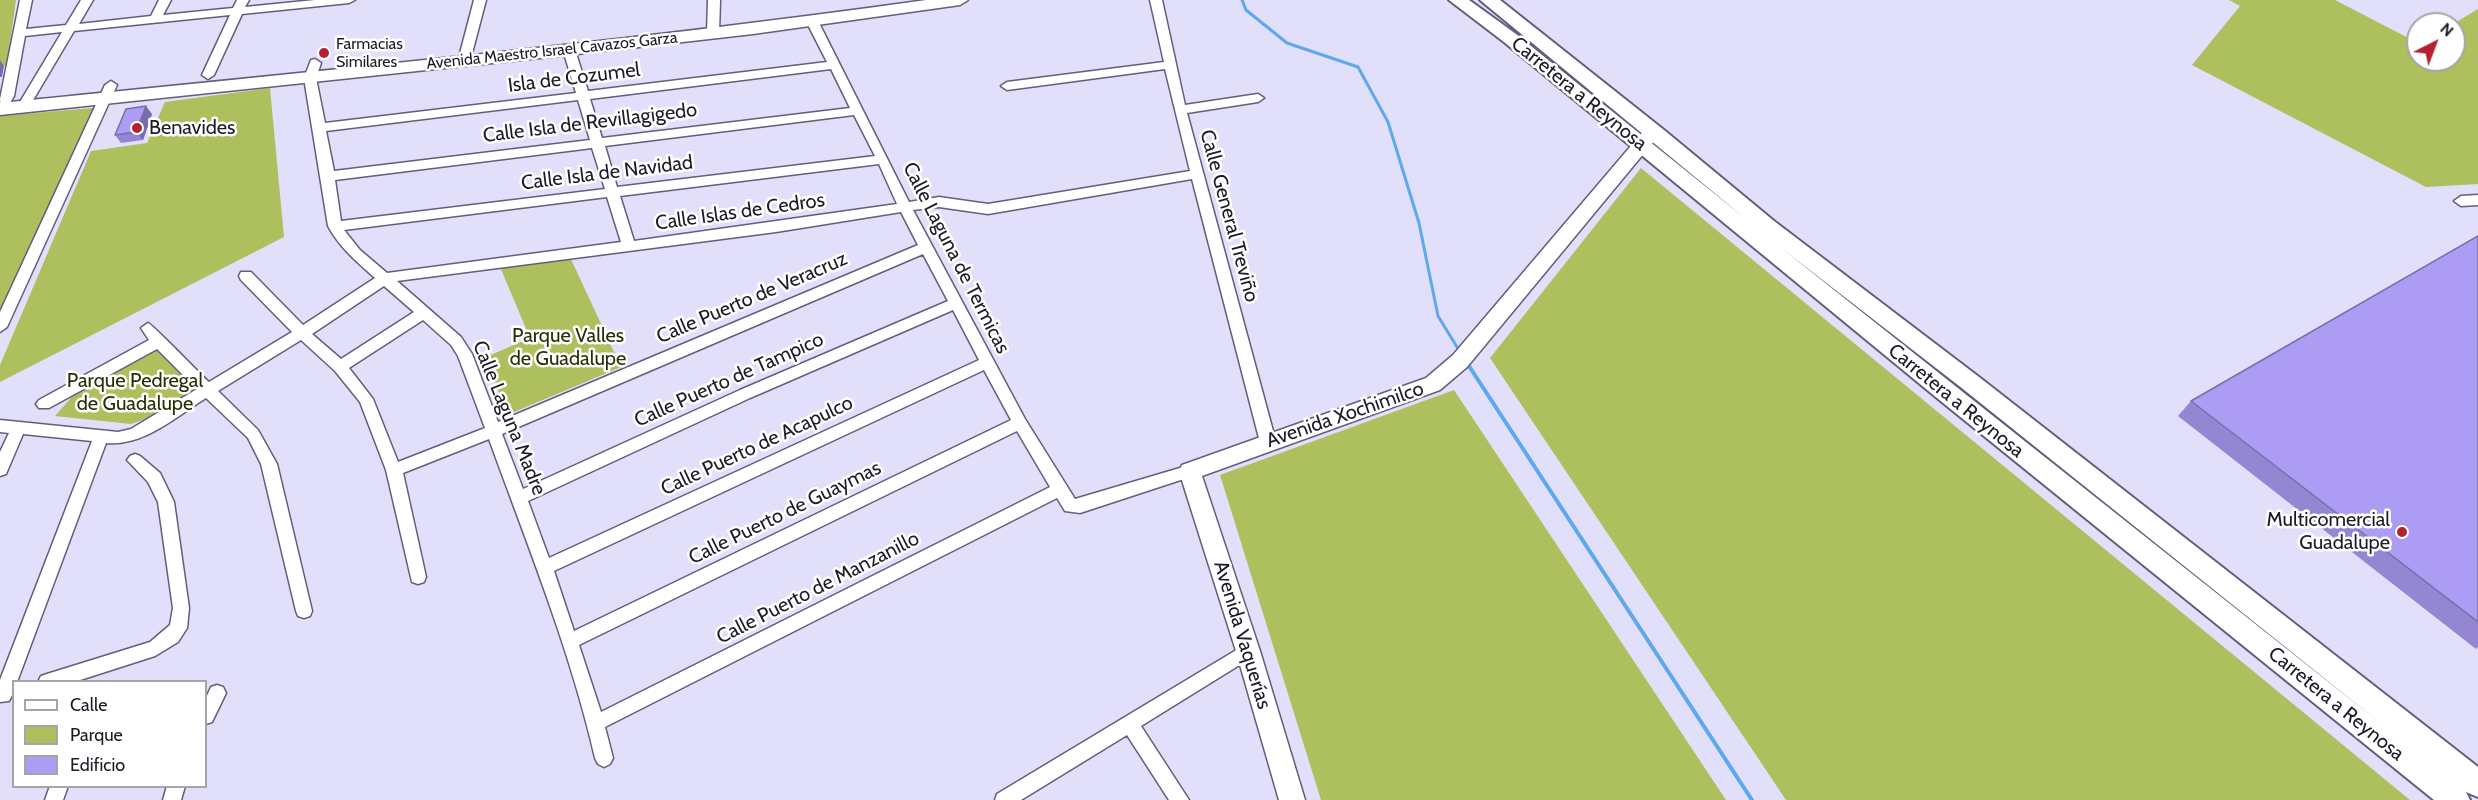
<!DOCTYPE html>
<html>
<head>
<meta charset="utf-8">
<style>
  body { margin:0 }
  #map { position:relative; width:2478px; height:800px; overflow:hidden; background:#e2dffa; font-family:Cabin,sans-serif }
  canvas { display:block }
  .legend { position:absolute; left:12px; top:680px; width:195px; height:108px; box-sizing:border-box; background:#fff; border:2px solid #a5a4a9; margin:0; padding:8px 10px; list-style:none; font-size:18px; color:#1d1b27 }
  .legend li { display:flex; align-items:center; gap:12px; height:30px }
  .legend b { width:30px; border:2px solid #a5a4a9 }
  .north { position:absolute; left:2406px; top:12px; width:60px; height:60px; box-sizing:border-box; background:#fff; border:2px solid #a5a4a9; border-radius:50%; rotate:42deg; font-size:16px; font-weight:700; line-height:24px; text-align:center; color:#1d1b27 }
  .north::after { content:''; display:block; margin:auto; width:21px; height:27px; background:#b42230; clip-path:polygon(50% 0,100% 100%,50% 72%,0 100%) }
</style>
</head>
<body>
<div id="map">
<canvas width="2478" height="800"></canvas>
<ul class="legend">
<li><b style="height:8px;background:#fff"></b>Calle</li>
<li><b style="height:16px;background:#aebf5e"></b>Parque</li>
<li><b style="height:16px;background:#ac9cf4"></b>Edificio</li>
</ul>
<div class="north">N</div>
</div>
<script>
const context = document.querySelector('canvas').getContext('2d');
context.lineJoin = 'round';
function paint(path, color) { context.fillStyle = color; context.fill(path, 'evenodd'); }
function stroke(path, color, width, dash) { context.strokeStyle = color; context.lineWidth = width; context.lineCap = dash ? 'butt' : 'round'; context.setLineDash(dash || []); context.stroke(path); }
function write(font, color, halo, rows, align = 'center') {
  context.font = font + ' Cabin,sans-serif'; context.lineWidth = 5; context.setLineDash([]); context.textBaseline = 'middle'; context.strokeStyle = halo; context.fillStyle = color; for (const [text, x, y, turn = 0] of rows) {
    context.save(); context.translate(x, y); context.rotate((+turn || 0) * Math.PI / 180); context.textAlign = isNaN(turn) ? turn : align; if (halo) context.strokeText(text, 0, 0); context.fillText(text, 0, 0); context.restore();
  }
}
const green = new Path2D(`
  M0,0H16L7,65L0,67Z
  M2229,0H2335L2418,43V60H2454L2453,24L2478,9V184L2426,187L2192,65L2240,6Z
  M270,88L284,237L0,382V365L91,151L147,143L165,102Z
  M93,108L0,312V116Z
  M1641,168L2410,800H1786L1490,358Z
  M570,257L621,367L507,415L486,357L530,338L500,267Z
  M156,348L196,389L145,419L131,424L55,416L77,391Z
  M1454,390L1726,800H1321L1220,475Z`);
const streamFar1 = new Path2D(`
  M1242,0L1246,10L1287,43L1358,67L1388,122L1419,223L1438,316L1460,352`);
const stream = new Path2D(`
  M1467,363L1752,800`);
const street = new Path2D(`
  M20,0H32L26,29L66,25L81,0H93L79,24L151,16L159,0H171L163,15L233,8L237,0H249L245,7L315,0H355L349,3L242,14L214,75L208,79L202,75L230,15L74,31L29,107L23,111L17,107L62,32L25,36L14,96L5,112L1,113L0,99Z
  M474,0H486L470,61L464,65L458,61Z
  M708,0H720L719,33L713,37L707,33Z
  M1150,0H1162L1185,105L1258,94L1264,98L1258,102L1187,113L1276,442L1273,446H1263L1260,442L1192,179L988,214L939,207L913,210L1025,419L1075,499L1190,465L1196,467L1198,471L1196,475L1080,513L1065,511L1057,498L605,727L613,758L610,764L604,767L598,764L595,758C570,649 527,544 489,439L403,473L426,577L424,582L418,584L412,582L386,470L360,402L335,371L301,340L218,391L258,430L277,464L312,611L310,616L304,618L298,616L296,611L261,464L248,438L206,398C177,416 143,447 106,443L17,682H14V691L9,701L0,702V680L92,441L23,434L6,474L0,476V452L9,433L0,432V420L118,432L131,429L197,389L157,349L49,408H39L36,404L39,400L149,340L141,328L148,323C152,324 200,374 209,382L292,332L241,280L239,276L241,272H251L303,325L375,278C357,262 340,248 328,226L304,78L311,60L315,59L321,63L316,78L325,123L576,93L563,50L569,46L575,50L588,91L827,62L806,21L812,18L818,21L909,202L939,197L988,204L1190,171L1165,69L1007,90L1001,86L1007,82L1164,62ZM831,69L850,108L602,138L590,99ZM578,100L590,140L334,171L326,131ZM854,115L875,156L617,187L605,146ZM592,148L605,189L341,221L335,180ZM879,164L897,204L634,241L620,196ZM607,197L621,242L387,273L360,250L344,230ZM901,212L918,245L498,422L472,354L461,337L397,281L776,232ZM923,254L948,301L740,390L523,489L502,434ZM384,286L414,312L341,359L312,334ZM953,310L979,360L549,558L528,501L750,398ZM423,320L451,345L458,356L485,428L398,462L373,399L349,368ZM984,370L1011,420L574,631L554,571ZM1017,431L1050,487L601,712L579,645Z
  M111,81L117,85L7,327L0,332V312L105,85Z
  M2478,195V205L2461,206L2454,201L2461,196Z
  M135,454L140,456L160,473L174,502L189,608L187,628L178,642L155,656L74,682H38L41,676L47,674L150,642L170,625L173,608L158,502L148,482L127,460L130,456Z
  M1248,643L1254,646L1257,651L1254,656L1141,726L1189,800H1169L1127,735L1021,800H995L997,794Z
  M217,685L223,687L226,693L212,722L206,724V698L211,687Z
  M50,786H68L63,800H45Z
  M167,786H185L181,800H163Z`);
const secondary = new Path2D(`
  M926,0H968L960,5L753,34L569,55L0,115V103C309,72 618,43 926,0Z
  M1653,125L1659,127L1662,131L1659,135L1467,367L1440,390L1202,476L1260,651L1305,800H1279L1236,651L1179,471L1182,465L1426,378L1453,355L1647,127Z`);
const primary = new Path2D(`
  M1449,0H1469L1516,34L1746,219L1480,0H1500L1664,130L1774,221L1979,377L2478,767V797L2466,792L2470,800H2434L1937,398L1504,42ZM1780,247L1963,389L2384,726Z`);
const wall = new Path2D(`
  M152,114L143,140L121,143L115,135Z
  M2478,236V647L2476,649L2178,416L2191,401Z`);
const shadedWall = new Path2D(`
  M0,60L4,66L2,77H0Z
  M146,106L152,114L143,140L136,132Z`);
const building = new Path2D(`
  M146,106L136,132L115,135L126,109Z
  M2478,236V622L2191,401Z`);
const markers = [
  [324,53,6,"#b42230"],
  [137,128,6,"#b42230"],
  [2402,532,6,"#b42230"]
];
const farPoinames = [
  ["Farmacias",336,44],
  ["Similares",336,62]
];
const farStreetnames = [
  ["Avenida Maestro Israel Cavazos Garza",552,51,-6]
];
const streetNames = [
  ["Isla de Cozumel",574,78,-7],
  ["Carretera a Reynosa",1579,94,39],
  ["Calle Isla de Revillagigedo",590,123,-7],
  ["Calle Isla de Navidad",607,173,-7],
  ["Calle Islas de Cedros",740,212,-8],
  ["Calle General Treviño",1229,216,75],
  ["Calle Laguna de Termicas",956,258,63],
  ["Calle Puerto de Veracruz",752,298,-23],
  ["Calle Puerto de Tampico",729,380,-24],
  ["Carretera a Reynosa",1956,401,39],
  ["Avenida Xochimilco",1345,415,-19],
  ["Calle Laguna Madre",509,418,68],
  ["Calle Puerto de Acapulco",757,446,-25],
  ["Calle Puerto de Guaymas",785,513,-26],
  ["Calle Puerto de Manzanillo",818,588,-27],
  ["Avenida Vaquerías",1242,635,73],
  ["Carretera a Reynosa",2336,704,39]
];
const poiNames = [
  ["Benavides",149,128],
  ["Multicomercial",2390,520,"right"],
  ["Guadalupe",2390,543,"right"]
];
const parkNames = [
  ["Parque Valles",568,336],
  ["de Guadalupe",568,359],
  ["Parque Pedregal",135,381],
  ["de Guadalupe",135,404]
];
paint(green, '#aebf5e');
stroke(streamFar1, '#5da8ee', 3);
stroke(stream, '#5da8ee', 4);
stroke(street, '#625e7b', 3);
stroke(secondary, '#625e7b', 3);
stroke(primary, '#625e7b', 4);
paint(street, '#fff');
paint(secondary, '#fff');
paint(primary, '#fff');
paint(wall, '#9486d2');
paint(shadedWall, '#786dab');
paint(building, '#ac9cf4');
stroke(building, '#786dab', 1.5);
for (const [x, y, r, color] of markers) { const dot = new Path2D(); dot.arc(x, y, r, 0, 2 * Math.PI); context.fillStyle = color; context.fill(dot); stroke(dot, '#fff', 2); }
write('16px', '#1d1b27', '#fff', farPoinames, 'left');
write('16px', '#1d1b27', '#fff', farStreetnames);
write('20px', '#1d1b27', '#fff', streetNames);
write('20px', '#1d1b27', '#fff', poiNames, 'left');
write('20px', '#292f04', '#fff', parkNames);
</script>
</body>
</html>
